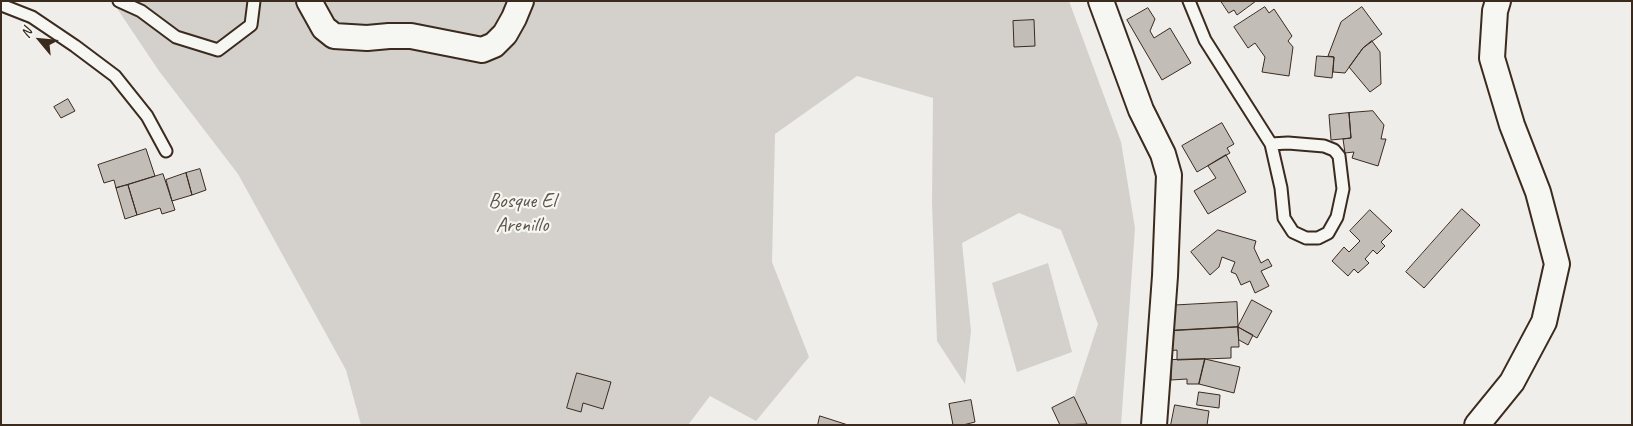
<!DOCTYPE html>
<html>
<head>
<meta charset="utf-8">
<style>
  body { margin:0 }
  #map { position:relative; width:1633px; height:426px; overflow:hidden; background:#efeeea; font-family:Caveat,sans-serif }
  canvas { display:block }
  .frame { position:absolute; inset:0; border:2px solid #3b2a1e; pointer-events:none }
  .north { position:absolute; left:15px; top:15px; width:50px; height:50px; -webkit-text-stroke:4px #f6f6f2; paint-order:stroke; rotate:298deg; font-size:14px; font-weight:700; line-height:20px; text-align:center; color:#3b2a1e }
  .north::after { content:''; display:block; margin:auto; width:18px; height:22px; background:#3b2a1e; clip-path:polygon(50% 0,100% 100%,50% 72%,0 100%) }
</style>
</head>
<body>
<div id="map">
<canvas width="1633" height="426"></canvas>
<div class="frame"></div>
<div class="north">N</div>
</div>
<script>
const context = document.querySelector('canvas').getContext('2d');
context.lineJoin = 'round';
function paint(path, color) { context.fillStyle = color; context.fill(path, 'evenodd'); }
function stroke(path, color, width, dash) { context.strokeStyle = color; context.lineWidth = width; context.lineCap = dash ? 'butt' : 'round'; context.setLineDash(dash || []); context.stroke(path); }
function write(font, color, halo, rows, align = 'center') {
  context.font = font + ' Caveat,sans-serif'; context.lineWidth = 4.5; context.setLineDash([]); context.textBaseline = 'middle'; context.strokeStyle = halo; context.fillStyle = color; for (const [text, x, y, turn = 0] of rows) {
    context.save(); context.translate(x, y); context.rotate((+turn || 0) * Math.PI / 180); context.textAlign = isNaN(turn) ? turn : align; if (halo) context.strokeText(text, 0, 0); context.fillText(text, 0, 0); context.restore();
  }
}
const green = new Path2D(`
  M112,1H1069L1121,142L1135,228L1121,425H1065L1098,324L1061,230L1019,213L962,243L971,331L965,384L937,341L932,203L933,98L857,76L775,134L772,262L809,357L756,421L710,396L688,425H361L346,370L238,174L159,71Z
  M1048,263L1072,352L1017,372L992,283Z`);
const building = new Path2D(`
  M1221,1H1256L1237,15L1234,10L1229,13Z
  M1265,7L1269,13L1274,9L1292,36L1288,41L1293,47L1289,76L1262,72L1265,57L1255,43L1248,48L1234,27Z
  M1362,7L1382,34L1363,48L1345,73L1333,72L1334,57L1328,56L1341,22Z
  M1148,8L1155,19L1150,31L1154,38L1170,28L1191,63L1162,80L1127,20Z
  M1034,20L1035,46L1014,47L1013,21Z
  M1372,41L1380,52L1381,84L1370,92L1349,67L1363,48Z
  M1317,56L1334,57L1332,78L1315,76Z
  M68,99L75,111L61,118L54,107Z
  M1373,111L1384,125L1381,139H1386L1378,166L1352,158L1354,152L1345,153L1343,139L1351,138L1349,113Z
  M1349,113L1351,138L1331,140L1329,115Z
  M1222,123L1234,144L1227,148L1230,153L1197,172L1182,146Z
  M146,149L155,176L116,188L114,180L104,183L98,165Z
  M1226,155L1246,192L1208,214L1194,191L1216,178L1208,166Z
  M200,169L206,190L192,195L186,173Z
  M186,173L192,195L172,201L166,180Z
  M163,174L175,210L162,214L160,208L137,215L128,185Z
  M128,185L137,215L125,219L116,188Z
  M1462,209L1480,225L1424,288L1406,272Z
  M1370,210L1392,231L1381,242L1385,246L1377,254L1373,250L1365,259L1369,263L1358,273L1354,269L1348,276L1332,261L1344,247L1349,252L1360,241L1350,231Z
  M1218,230L1256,241L1254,248L1261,263L1268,259L1272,266L1261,271L1269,286L1255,293L1250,281L1241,285L1236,274L1231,272L1235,262L1222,257L1219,267L1210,275L1191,252Z
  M1252,300L1272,311L1257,338L1238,327Z
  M1237,302L1238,327L1166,331L1164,306Z
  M1238,327L1239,347H1231V358L1177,360V350L1167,351L1166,331Z
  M1238,327L1253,335L1248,345L1239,340Z
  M1205,359L1199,384H1187V379L1171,380V360Z
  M1205,359L1240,367L1234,393L1199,384Z
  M577,373L611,382L603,409L583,403L581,412L567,408Z
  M1199,392L1220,395L1219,408L1197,405Z
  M1074,397L1087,424L1060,425L1052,408Z
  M971,400L975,422L963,425H953L949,404Z
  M1175,405L1209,411L1207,425H1171Z
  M820,416L848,425H818Z`);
const lane = new Path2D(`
  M2,1L4,6L32,17L75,46L115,76L147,116L166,151
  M119,1L141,11L176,37L218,50L251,25L254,1
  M1189,1L1205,40L1271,144L1281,188L1284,218L1293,232L1306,238H1318L1328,233L1337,217L1343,189L1339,156L1334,150L1324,146L1288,143L1271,144`);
const street = new Path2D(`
  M309,1L324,28L334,36L367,38L389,36H411L482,50L494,45L505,34L514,18L521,1
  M1101,1L1141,110L1163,154L1169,175L1165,276L1154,425
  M1477,425L1512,382L1544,322L1557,264L1538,192L1512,125L1492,58L1495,11L1498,1`);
const parkNames = [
  ["Bosque El",522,201],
  ["Arenillo",522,225]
];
paint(green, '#d4d1cc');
paint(building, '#c2bdb7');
stroke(building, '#3b2a1e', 1);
stroke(lane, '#3b2a1e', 15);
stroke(street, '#3b2a1e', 28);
stroke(lane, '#f6f6f2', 11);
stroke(street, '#f6f6f2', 24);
write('21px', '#61544a', '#f6f6f2', parkNames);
</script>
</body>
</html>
